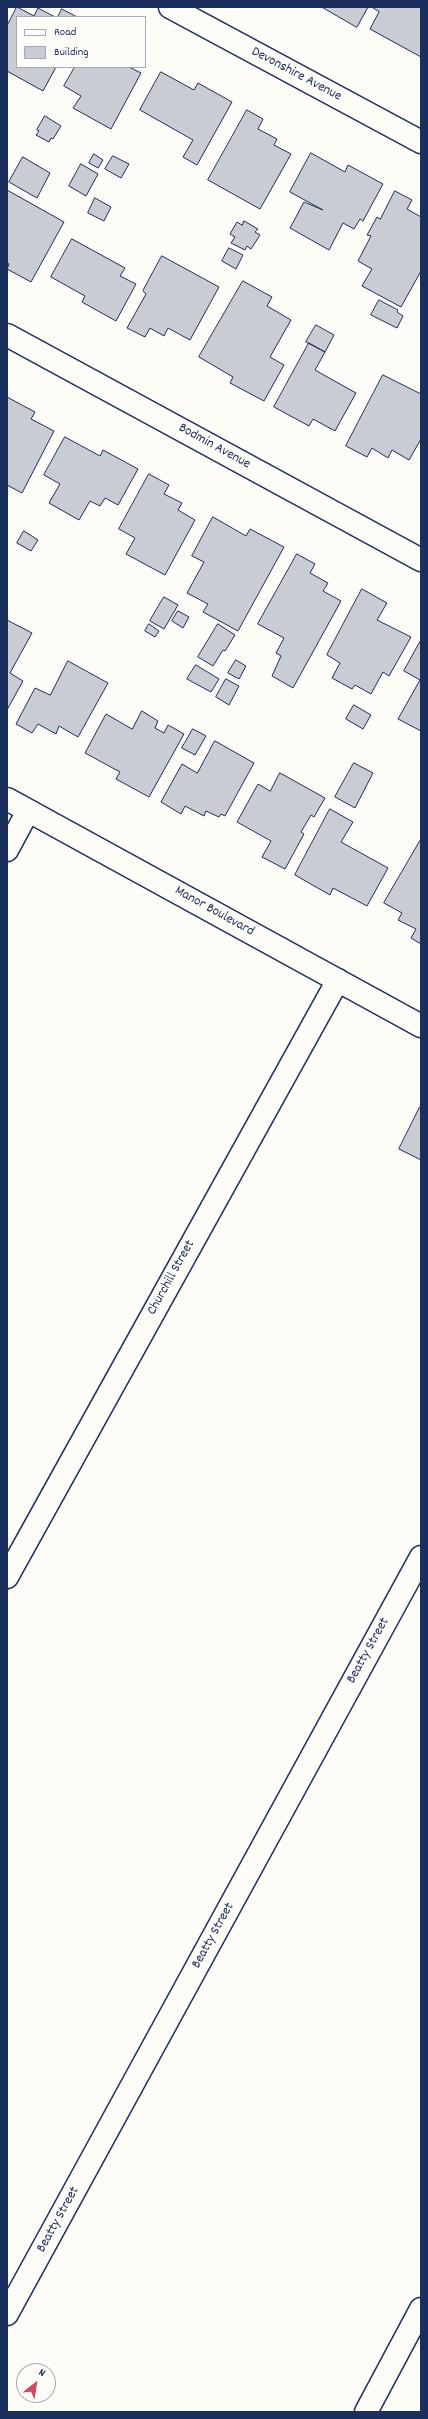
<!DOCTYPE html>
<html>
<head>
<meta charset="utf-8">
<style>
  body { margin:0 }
  #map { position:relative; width:428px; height:2419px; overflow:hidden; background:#fdfcf7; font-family:Dekko,sans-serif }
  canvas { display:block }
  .frame { position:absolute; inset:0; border:8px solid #1b2f5e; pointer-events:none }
  .legend { position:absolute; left:16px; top:16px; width:130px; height:52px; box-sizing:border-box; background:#fdfcf7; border:1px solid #a3aaba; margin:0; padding:5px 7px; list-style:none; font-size:12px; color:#1b2f5e }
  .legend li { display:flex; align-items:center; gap:8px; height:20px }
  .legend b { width:20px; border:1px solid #a3aaba }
  .north { position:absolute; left:16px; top:2363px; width:40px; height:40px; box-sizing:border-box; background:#fdfcf7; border:1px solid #a3aaba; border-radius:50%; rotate:30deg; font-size:11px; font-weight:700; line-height:16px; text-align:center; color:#1b2f5e }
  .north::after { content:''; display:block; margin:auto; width:14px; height:18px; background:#d1495b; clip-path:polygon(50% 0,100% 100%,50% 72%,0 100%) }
</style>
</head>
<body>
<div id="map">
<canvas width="428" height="2419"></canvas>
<div class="frame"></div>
<ul class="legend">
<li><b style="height:5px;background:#fdfcf7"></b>Road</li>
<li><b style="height:11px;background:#c9ccd3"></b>Building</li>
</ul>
<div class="north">N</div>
</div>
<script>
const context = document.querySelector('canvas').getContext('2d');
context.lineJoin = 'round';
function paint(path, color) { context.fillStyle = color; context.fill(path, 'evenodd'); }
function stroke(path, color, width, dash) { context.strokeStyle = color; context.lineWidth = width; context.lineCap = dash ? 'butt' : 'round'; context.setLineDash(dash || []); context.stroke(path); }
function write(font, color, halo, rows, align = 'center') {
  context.font = font + ' Dekko,sans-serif'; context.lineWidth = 3; context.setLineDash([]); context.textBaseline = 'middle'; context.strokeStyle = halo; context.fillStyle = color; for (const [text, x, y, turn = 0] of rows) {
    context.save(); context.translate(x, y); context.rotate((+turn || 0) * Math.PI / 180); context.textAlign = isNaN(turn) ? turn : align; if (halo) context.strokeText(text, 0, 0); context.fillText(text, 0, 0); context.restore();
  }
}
const building = new Path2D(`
  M17,7L34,16L38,8L55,17H17V67H56L43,91L7,71V26Z
  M322,7H368L357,27Z
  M372,7H421V57L370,29L379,12Z
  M62,9L77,17H58Z
  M75,67H129L141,73L111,129L73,108L81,96L64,86Z
  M161,72L194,90L198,83L232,102L197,165L183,157L193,140L140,110Z
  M247,110L263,119L258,129L277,139L274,145L291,154L260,209L208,180Z
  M45,116L61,126L53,139L51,138L49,142L36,135L39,131L37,130Z
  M311,153L345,172L348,165L383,184L363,221L360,219L354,229L343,223L329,250L290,228L304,202L323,210L290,192Z
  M94,154L103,160L98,168L89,163Z
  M113,156L129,164L121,178L105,169Z
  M23,157L50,173L37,198L9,182Z
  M81,164L98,174L86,196L69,186Z
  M7,190L64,222L31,282L7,269L9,264L7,263Z
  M395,191L412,200L407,209L421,217V271L401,307L362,286L372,269L358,261L371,236L367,235L377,217L380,219Z
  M95,198L111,207L104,221L88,213Z
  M244,221L258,229L255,232L260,235L251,249L247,246L245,250L231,243L235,237L230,234L237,222L242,225Z
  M72,239L125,268L120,276L136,284L116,321L82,302L85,296L51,277Z
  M229,248L243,255L236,269L222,261Z
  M162,256L219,287L190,340L168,328L164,336L150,328L145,337L127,328L146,294L143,291Z
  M243,281L272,297L267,306L291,320L270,357L284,365L264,401L230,383L233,377L199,357Z
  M379,300L398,310L397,312L403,316L397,328L371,315Z
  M316,325L334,335L325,352L306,342Z
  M309,343L325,352L315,370L356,393L335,431L313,419L309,426L274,407Z
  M383,375L421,394V439L409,460L392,450L388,458L372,448L367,457L346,446Z
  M7,397L35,412L31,419L54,431L22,493L7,485Z
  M65,437L100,456L103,450L138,469L118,505L105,498L100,506L90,501L79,520L49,503L60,484L44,475Z
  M149,474L169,485L164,494L182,503L178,510L195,520L165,575L126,554L135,538L119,529Z
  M213,517L246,536L250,529L284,547L238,631L203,612L208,604L187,593L204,562L192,556Z
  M24,531L38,540L31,551L17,543Z
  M297,554L315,564L310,573L328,583L323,591L341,601L293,688L272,676L281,656L276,653L284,638L258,624Z
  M362,589L387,603L377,620L411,637L389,676L383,672L371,694L355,685L352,689L332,678L340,663L327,655Z
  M164,597L178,605L164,629L150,621Z
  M178,611L189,617L183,628L172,621Z
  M7,620L32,633L10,673L23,681L7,710Z
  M149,624L159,631L155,637L145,631Z
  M218,624L235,635L225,651L223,650L213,666L198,657Z
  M421,640V731L398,719L420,680L404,671Z
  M236,660L246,666L239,679L228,673Z
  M68,661L108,683L78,737L59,726L56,734L38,724L32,733L16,724L35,688L50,695Z
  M196,665L219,679L211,692L187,679Z
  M226,679L239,686L229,705L216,697Z
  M354,705L371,715L363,729L346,719Z
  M142,711L158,721L155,728L164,733L168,725L184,734L149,797L116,779L120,772L85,753L106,714L132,729Z
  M193,729L206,736L195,755L182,748Z
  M215,741L254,763L225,816L221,814L219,817L206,811L204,816L185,806L181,814L161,802L182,764L197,773Z
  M354,763L373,773L355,808L335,797Z
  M280,773L325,798L314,817L311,815L301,832L304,834L285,869L262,857L271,841L237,822L258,784L270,791Z
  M330,809L353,822L341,842L388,868L367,906L333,888L330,895L295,875Z
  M421,839V944L411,938L416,929L398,920L402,913L384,903Z
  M420,1107H421V1160L399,1149Z`);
const minor = new Path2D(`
  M170,7L421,142
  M7,335L421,560
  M7,799L421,1026
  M7,850L28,811
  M7,1577L338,980
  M7,2314L421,1557
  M366,2412L421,2309`);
const streetNames = [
  ["Devonshire Avenue",296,75,28],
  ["Bodmin Avenue",214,447,29],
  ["Manor Boulevard",214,912,29],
  ["Churchill Street",172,1278,-61],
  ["Beatty Street",369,1651,-61],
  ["Beatty Street",214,1936,-61],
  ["Beatty Street",59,2220,-61]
];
paint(building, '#c9ccd3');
stroke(building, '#1b2f5e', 1);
stroke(minor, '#1b2f5e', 25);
stroke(minor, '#fdfcf7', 22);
write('14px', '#1b2f5e', '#fdfcf7', streetNames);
</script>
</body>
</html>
